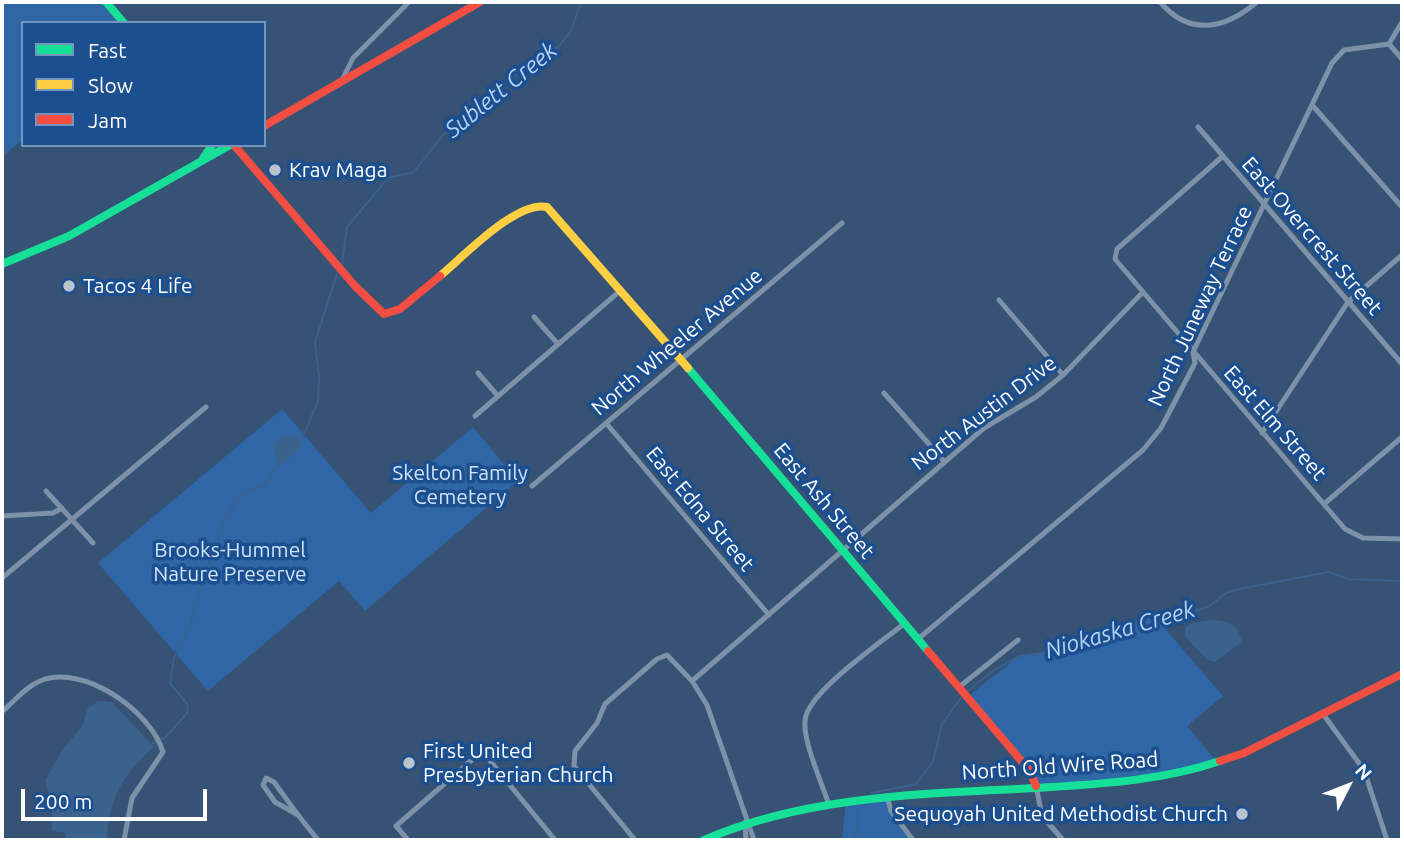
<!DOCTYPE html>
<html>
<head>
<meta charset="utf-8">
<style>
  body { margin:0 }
  #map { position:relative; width:1404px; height:842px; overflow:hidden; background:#365274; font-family:Ubuntu,sans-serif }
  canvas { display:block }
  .frame { position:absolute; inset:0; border:4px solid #fff; pointer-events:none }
  .legend { position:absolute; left:21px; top:21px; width:245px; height:126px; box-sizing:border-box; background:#1b4f8f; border:2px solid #7695bc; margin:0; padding:9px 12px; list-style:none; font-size:21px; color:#fff }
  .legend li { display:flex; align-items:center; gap:14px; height:35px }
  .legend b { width:35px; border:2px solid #7695bc }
  .north { position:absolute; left:1313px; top:751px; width:70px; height:70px; -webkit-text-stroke:5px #1b4f8f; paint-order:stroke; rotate:48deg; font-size:19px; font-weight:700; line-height:28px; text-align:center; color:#fff }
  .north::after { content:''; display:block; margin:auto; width:24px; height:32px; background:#fff; clip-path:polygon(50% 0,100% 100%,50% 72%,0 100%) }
  .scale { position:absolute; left:21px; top:789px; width:186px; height:32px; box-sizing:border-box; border:4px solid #fff; border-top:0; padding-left:9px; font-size:21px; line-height:24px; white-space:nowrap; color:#fff; -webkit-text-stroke:5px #1b4f8f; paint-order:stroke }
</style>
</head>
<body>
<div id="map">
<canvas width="1404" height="842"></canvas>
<div class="frame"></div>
<ul class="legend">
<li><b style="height:9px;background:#16e098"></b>Fast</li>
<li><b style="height:9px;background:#ffcf43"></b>Slow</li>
<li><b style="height:9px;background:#f24e42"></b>Jam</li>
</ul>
<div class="north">N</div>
<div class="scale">200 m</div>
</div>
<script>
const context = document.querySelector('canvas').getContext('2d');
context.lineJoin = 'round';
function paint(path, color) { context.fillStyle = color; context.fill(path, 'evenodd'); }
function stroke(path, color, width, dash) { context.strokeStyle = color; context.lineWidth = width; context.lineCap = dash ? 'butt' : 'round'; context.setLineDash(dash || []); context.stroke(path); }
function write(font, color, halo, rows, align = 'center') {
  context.font = font + ' Ubuntu,sans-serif'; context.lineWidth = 7; context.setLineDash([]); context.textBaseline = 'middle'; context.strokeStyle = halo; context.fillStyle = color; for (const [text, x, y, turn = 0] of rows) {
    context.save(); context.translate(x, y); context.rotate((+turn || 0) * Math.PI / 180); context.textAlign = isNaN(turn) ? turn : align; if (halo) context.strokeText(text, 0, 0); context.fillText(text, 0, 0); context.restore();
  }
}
const green = new Path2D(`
  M2,2H106L124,23H23V139L2,157Z
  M282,409L371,513L473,427L518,481L365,611L339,581L208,691L98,563Z
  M1155,617L1223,696L1187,726L1218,763L1163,777L1036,786L1030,771L967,697L1019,656L1038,654L1073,638Z
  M887,796L891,811L913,840H842L846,802Z`);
const water = new Path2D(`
  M289,434L301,440V445L288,460L278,467L273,444Z
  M1212,620C1232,622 1237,623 1242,642L1215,662L1207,660L1185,636V628L1192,623Z
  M98,701L112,702L154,747C123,776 109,796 107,840H64L66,833L52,831V808L45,780L63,749L83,725L87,709Z`);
const stream = new Path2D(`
  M342,264L347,227L388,178L414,172L442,136L531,63L558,47L571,31L581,2
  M301,440L318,402L319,376L315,342L337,274
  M968,691L991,672L1019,656L1042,653L1073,638L1173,611L1191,613L1210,606L1226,593L1239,589L1328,572L1348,579L1402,581
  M152,744L166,737L187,713L188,705L170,683L174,657L190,627L203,574L218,549L219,529L240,495L265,484L278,464
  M871,793L916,784L933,762L942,724L961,698
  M851,840L858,827L857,810`);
const street = new Path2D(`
  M1160,2C1190,37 1225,29 1257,2
  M1389,44L1402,59
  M341,82L353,58L409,2
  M1313,106L1402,207
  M1198,127L1402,364
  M1223,156L1117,249L1115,259L1345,529L1363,538L1402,539
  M999,300L1063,375
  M534,317L558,344
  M478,373L498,396
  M884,393L944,461
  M475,416L621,290
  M606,423L769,615
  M1262,433L1348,302L1402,255
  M532,486L842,223
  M46,491L93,543
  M1324,504L1402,437
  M2,516L53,513L62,508
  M2,578L206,407
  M918,639L1143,450L1161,428L1195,363L1193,352L1332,63L1344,50L1389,44L1402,22
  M692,681L984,428L1036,397L1063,375L1142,293
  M959,687L1018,640
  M2,712C13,702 27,686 40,681C83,663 151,711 163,752L132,798L124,840
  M1323,714L1364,770L1387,840
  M266,778L274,782L298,815L275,802L263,785Z
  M1036,786L1042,816L1063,840
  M887,796L891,811L913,840
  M829,805C822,783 803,742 805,721C806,693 883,641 905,623
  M298,815L318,840
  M745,822L746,840
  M408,840L396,826L482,751L555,840
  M635,840L574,766L575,751L597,723L605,704L657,659L667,655L692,681L707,705L754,840`);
const fast = new Path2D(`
  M106,2L124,23
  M202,160L212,145
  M2,264L69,236L230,145
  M688,368L928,651
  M704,840C807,795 926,794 1037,788C1099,784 1161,781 1220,761`);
const slow = new Path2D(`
  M440,276C464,256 517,200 547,207L688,368`);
const jam = new Path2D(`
  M264,126L480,2
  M234,145L355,286L384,314L400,309L440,276
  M928,651L1030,771L1036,786
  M1220,761L1244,753L1402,674`);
const markers = [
  [275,170,7,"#b9c2ce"],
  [69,286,7,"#b9c2ce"],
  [409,763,7,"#b9c2ce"],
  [1242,814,7,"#b9c2ce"]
];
const poiNames = [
  ["Krav Maga",289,170],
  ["Tacos 4 Life",83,286],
  ["First United",423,751],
  ["Presbyterian Church",423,775],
  ["Sequoyah United Methodist Church",1228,814,"right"]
];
const streetNames = [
  ["East Overcrest Street",1312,236,49],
  ["North Juneway Terrace",1200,306,-65],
  ["North Wheeler Avenue",677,342,-40],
  ["North Austin Drive",984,413,-37],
  ["East Elm Street",1275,423,49],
  ["East Ash Street",824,501,50],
  ["East Edna Street",700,509,50],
  ["North Old Wire Road",1060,766,-4]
];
const parkNames = [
  ["Skelton Family",460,473],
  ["Cemetery",460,497],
  ["Brooks-Hummel",230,550],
  ["Nature Preserve",230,574]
];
const waterNames = [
  ["Sublett Creek",501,90,-39],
  ["Niokaska Creek",1120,630,-16]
];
paint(green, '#2f66a5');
paint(water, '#3b618d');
stroke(stream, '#3b618d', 2);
stroke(street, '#7d92a8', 5);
stroke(fast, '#16e098', 8);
stroke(slow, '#ffcf43', 8);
stroke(jam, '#f24e42', 8);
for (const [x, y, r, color] of markers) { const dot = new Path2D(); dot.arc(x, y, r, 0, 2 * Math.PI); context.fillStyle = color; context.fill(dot); stroke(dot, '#1b4f8f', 2.5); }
write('21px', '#fff', '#1b4f8f', poiNames, 'left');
write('21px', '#fff', '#1b4f8f', streetNames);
write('21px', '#cfe3fa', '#1b4f8f', parkNames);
write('italic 23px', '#b5d3f5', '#1b4f8f', waterNames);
</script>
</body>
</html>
